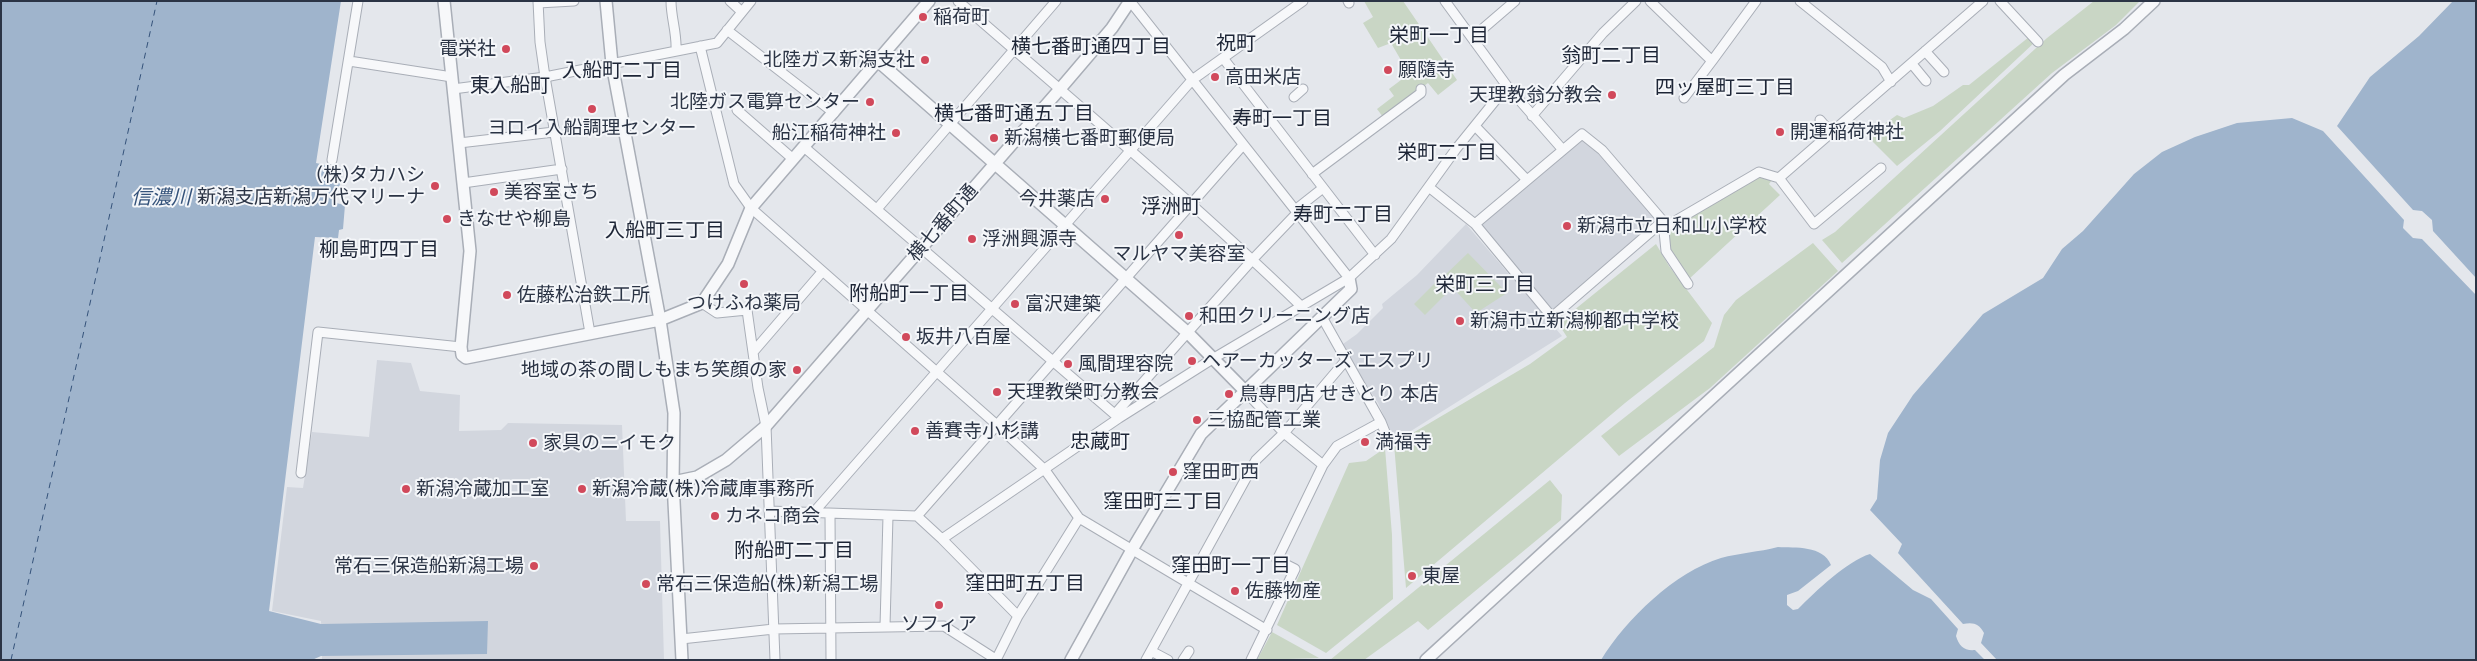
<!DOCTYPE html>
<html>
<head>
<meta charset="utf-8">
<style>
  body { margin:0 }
  #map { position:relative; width:2477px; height:661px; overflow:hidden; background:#e4e7ec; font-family:Figtree,sans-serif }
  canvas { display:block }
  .frame { position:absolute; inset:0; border:2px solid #2b3445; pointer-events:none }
</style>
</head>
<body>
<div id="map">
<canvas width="2477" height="661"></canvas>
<div class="frame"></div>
</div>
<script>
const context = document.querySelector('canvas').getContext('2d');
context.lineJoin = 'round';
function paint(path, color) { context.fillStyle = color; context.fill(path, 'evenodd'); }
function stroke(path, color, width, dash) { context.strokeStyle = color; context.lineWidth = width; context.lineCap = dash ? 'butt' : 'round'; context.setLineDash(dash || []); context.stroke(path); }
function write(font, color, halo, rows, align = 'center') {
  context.font = font + ' Figtree,"Noto Sans JP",sans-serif'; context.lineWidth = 4; context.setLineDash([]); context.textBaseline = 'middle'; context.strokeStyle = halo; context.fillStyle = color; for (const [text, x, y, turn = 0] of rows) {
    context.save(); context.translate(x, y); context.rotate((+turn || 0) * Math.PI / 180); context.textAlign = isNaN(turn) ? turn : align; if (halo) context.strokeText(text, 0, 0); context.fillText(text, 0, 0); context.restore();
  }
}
const built = new Path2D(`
  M1580,140L1587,141L1609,166L1654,218V225L1552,311L1480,226Z
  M1466,224L1562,336L1395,441L1378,403L1345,352L1347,351L1343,344L1357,334L1383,308L1382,304L1417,275Z
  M377,360L411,363L420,391L460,395L459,431L501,430L508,423L622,425L626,521H660L664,660H322L321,621L272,611L287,487L303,488L312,432L369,437Z`);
const green = new Path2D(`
  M1364,1H1403L1457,80L1438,95L1428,83L1383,117L1377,109L1394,96L1389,89L1409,74L1391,43L1378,48L1363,23L1373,17Z
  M2094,1H2140L2116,25L2052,73L1842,263L1822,240L1835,232L2047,38Z
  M2029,37L2035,42L1940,131L1897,166L1867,136L1897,115L1904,118L1933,106L1963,85H1969Z
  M1758,177L1772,180L1769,184L1780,195L1689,279L1670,250V230Z
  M1813,243L1838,271L1710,388L1619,456L1601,436L1714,347L1724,315L1736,300Z
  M1656,244L1669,266L1712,323L1704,341L1625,403L1406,588L1394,444L1530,364L1567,337L1558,323Z
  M1468,253L1507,293L1476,313L1443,277Z
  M1437,281L1448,292L1425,315L1414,304Z
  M1385,448L1392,535L1393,599L1326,653L1277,625L1349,463L1366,461Z
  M1550,480L1562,495L1561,520L1428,630L1418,621L1364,660H1330Z
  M1272,632L1319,658L1257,660Z`);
const water = new Path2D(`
  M1,1H341L316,163L343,169L336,203L345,205L343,229L339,230L338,238L315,237L269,611L321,624L488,621L487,654L321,656L312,660H1Z
  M2453,1H2476V278L2433,231L2432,220L2422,211L2413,210L2337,126L2370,77L2419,36Z
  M2292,118L2323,131L2404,220L2403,228L2413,238L2422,239L2476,295V660H1997L1981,643L1984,633C1979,624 1974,622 1963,624L1898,553L1902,544L1870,510L1877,499L1880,460L1888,433L1913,395L1983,314L2043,278L2062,249L2083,231L2134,174L2162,152L2195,137L2237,123Z
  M1778,547C1795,548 1823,545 1831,565L1798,591L1787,595V605L1793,610L1798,609C1815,592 1847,561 1870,554L1913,590L1931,599L1958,629L1956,636C1959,646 1964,651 1975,650L1985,660H1601C1626,619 1675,572 1721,558C1739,553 1759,552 1778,547Z`);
const ferry = new Path2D(`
  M11,660L157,1`);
const minor = new Path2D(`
  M538,1L540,42L545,77L590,333
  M671,1C671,18 677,33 676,50
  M730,1L742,12
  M958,1C1073,101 1191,200 1301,306
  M1130,1L1349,278
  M1348,1L1349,3
  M1445,1L1507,86L1563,150
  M1650,1L1712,61L1756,1
  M1800,1L1882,67L1891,82
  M2000,1L2038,42
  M538,3L574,1
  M727,30L834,113
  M1472,38L1515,1
  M700,46L734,184L751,208L997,425L1045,470L1079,518L1267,630
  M1925,51L1944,72
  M1223,58L1375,255
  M349,61L452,77
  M1912,64L1926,81
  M453,89L545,77L717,43L751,1
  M1294,97L1303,89
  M1684,98L1712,61
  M737,110L793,159
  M1532,116L1603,33L1636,1
  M1820,120L1832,134
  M1475,126L1527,180
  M459,143L554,132
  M804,147L1119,418
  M332,160L358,1
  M1312,174L1421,93V89
  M1779,178L1983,1
  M463,183L562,169
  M1430,188L1475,224L1552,317L1663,221
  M877,209L1056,1
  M1295,210L1323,188
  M1475,224L1582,134L1602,150L1663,221L1666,251L1688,284
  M1665,227L1759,172L1779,178L1814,224L1881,168
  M702,303L717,313L747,310L758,388L766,426L775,660
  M1322,317L1381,422L1389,442
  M754,351L822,272
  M1246,392L1284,433L1323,465
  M1115,414L1253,259L1297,213
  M301,473L318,332L461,347
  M769,511L917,516L942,539L1018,616
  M814,512L1192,80L1303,1
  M830,515L831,660
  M917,516L1243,145
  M942,539L1119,418L1214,358L1349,278L1391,239L1456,149L1507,86
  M885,626L888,516
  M681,639L774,629L944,626L997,660
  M1151,651L1168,660
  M996,660L1018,616L1079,518
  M1146,660L1256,460L1284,433L1346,360
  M1183,660L1189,651
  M1251,660L1295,569L1277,560L1323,465L1337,446L1381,422`);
const tertiary = new Path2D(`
  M444,1L470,251L461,347L462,355L466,358L660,320L702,303L728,264L751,208L929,1
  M606,1L612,64L660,320L674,413L673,482L682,660
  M879,62L1188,333L1246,392
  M673,482L697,477L726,460L766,426L1060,89L1112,28L1130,1
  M1071,660L1133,548L1201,434L1351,289L1349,278
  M1426,660L2064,75L2124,29L2154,1`);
const markers = [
  [923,17,5,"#d1495b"],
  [506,49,5,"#d1495b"],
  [925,60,5,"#d1495b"],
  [1388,70,5,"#d1495b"],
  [1215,77,5,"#d1495b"],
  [1612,95,5,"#d1495b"],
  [870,102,5,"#d1495b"],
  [592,109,5,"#d1495b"],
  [1780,132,5,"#d1495b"],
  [896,133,5,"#d1495b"],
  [994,138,5,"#d1495b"],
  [435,186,5,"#d1495b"],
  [494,192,5,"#d1495b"],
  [1105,199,5,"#d1495b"],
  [447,219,5,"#d1495b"],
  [1567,226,5,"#d1495b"],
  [1179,235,5,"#d1495b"],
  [972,239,5,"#d1495b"],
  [744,284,5,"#d1495b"],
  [507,295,5,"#d1495b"],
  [1015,304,5,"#d1495b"],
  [1189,316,5,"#d1495b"],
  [1460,321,5,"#d1495b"],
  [906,337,5,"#d1495b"],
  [1192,361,5,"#d1495b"],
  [1068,364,5,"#d1495b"],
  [797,370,5,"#d1495b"],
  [997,392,5,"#d1495b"],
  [1229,394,5,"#d1495b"],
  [1197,420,5,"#d1495b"],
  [915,431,5,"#d1495b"],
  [1365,442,5,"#d1495b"],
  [533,443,5,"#d1495b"],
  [1173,472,5,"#d1495b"],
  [406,489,5,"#d1495b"],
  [582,489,5,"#d1495b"],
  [715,516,5,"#d1495b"],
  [534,566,5,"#d1495b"],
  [1412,576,5,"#d1495b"],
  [646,584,5,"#d1495b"],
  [1235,591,5,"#d1495b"],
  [939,605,5,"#d1495b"]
];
const poiNames = [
  ["稲荷町",933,17],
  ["電栄社",496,49,"right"],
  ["北陸ガス新潟支社",915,60,"right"],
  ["願隨寺",1398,70],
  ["高田米店",1225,77],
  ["天理教翁分教会",1602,95,"right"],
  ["北陸ガス電算センター",860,102,"right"],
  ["ヨロイ入船調理センター",592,128,"center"],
  ["開運稲荷神社",1790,132],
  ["船江稲荷神社",886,133,"right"],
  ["新潟横七番町郵便局",1004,138],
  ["(株)タカハシ",425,175,"right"],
  ["新潟支店新潟万代マリーナ",425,197,"right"],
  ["美容室さち",504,192],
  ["今井薬店",1095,199,"right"],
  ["きなせや柳島",457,219],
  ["新潟市立日和山小学校",1577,226],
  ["浮洲興源寺",982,239],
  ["マルヤマ美容室",1179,254,"center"],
  ["佐藤松治鉄工所",517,295],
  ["つけふね薬局",744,303,"center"],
  ["富沢建築",1025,304],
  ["和田クリーニング店",1199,316],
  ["新潟市立新潟柳都中学校",1470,321],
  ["坂井八百屋",916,337],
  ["ヘアーカッターズ エスプリ",1202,361],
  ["風間理容院",1078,364],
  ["地域の茶の間しもまち笑顔の家",787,370,"right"],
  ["天理教榮町分教会",1007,392],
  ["鳥専門店 せきとり 本店",1239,394],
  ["三協配管工業",1207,420],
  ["善賽寺小杉講",925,431],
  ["満福寺",1375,442],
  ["家具のニイモク",543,443],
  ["窪田町西",1183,472],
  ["新潟冷蔵加工室",416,489],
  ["新潟冷蔵(株)冷蔵庫事務所",592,489],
  ["カネコ商会",725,516],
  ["常石三保造船新潟工場",524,566,"right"],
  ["東屋",1422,576],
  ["常石三保造船(株)新潟工場",656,584],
  ["佐藤物産",1245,591],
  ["ソフィア",939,624,"center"]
];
const streetNames = [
  ["横七番町通",943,223,-49]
];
const neighbourhoodNames = [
  ["栄町一丁目",1439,36],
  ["祝町",1236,44],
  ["横七番町通四丁目",1091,47],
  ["翁町二丁目",1611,56],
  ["入船町二丁目",622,71],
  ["東入船町",510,86],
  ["四ッ屋町三丁目",1725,88],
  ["横七番町通五丁目",1014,114],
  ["寿町一丁目",1282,119],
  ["栄町二丁目",1447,153],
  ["浮洲町",1171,207],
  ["寿町二丁目",1343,215],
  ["入船町三丁目",665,231],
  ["柳島町四丁目",379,250],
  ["栄町三丁目",1485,285],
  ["附船町一丁目",909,294],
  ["忠蔵町",1100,442],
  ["窪田町三丁目",1163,502],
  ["附船町二丁目",794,551],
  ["窪田町一丁目",1231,566],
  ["窪田町五丁目",1025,584]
];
const waterNames = [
  ["信濃川",161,198]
];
paint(built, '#d2d6de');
paint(green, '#c9d6c5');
paint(water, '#9fb4cc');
stroke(ferry, '#34527a', 1, [6, 5]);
stroke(minor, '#a9aeb7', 11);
stroke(tertiary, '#a9aeb7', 14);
stroke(minor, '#f7f8fa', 9);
stroke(tertiary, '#f7f8fa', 11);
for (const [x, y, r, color] of markers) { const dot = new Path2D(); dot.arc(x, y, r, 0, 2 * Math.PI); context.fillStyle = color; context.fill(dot); stroke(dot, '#f4f6f9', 2); }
write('19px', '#2b3445', '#f4f6f9', poiNames, 'left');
write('19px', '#2b3445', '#f4f6f9', streetNames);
write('20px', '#1d2536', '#f4f6f9', neighbourhoodNames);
write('italic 20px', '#34527a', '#f4f6f9', waterNames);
</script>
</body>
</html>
